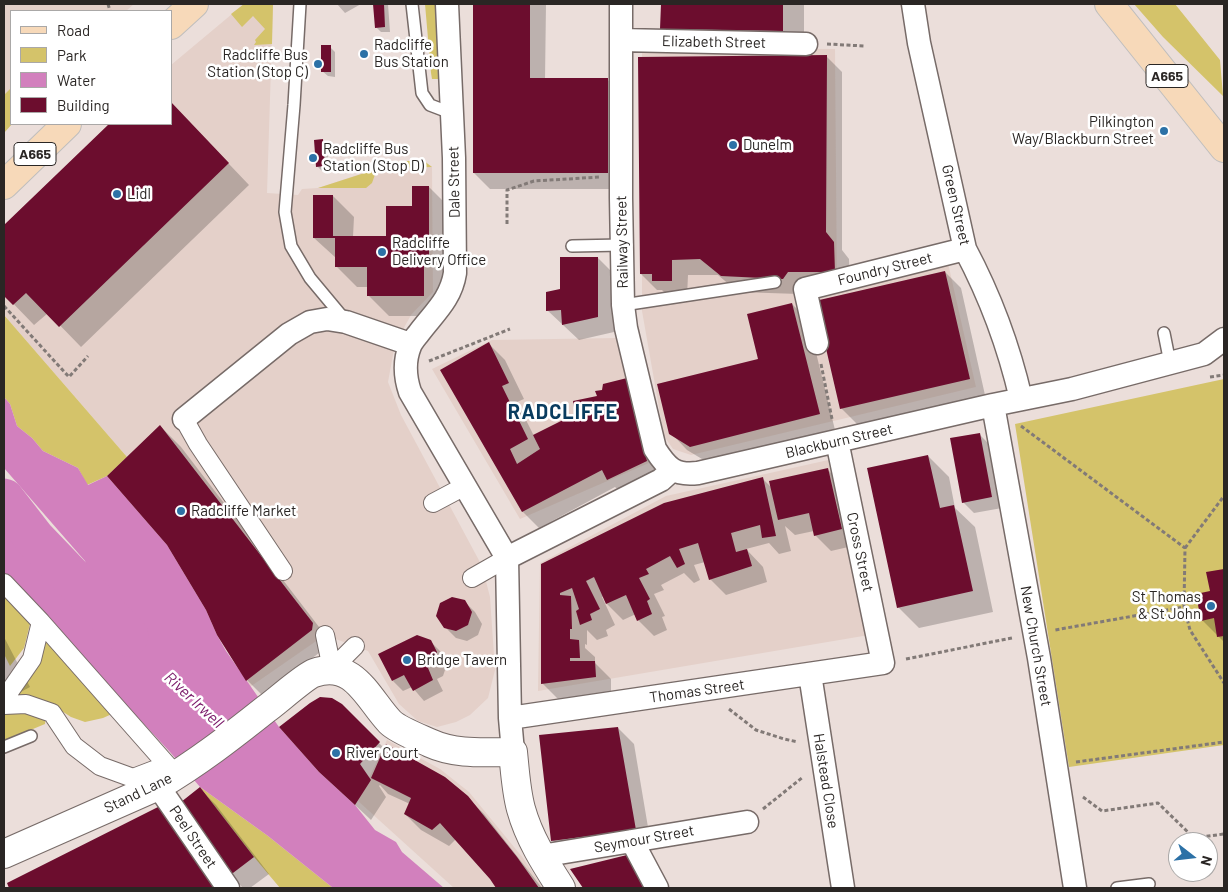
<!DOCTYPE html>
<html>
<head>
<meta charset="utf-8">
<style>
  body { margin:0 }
  #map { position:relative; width:1228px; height:892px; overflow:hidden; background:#ebdeda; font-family:Barlow,sans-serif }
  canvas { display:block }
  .frame { position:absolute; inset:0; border:5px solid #2a2624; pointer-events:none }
  .legend { position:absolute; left:10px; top:10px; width:162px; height:115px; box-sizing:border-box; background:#fff; border:1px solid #aaa8a7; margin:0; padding:6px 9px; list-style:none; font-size:15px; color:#2a2624 }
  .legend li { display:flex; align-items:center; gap:10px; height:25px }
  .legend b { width:25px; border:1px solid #aaa8a7 }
  .north { position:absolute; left:1168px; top:832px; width:50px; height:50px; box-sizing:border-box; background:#fff; border:1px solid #aaa8a7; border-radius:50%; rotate:106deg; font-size:14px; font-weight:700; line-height:20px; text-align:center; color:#2a2624 }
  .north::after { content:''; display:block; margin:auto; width:18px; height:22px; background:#2c71a6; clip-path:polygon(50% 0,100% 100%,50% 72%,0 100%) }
</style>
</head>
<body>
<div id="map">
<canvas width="1228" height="892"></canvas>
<div class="frame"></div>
<ul class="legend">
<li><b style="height:6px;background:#f7d9b9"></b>Road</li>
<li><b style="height:14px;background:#d4c36a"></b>Park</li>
<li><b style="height:14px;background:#d280bd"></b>Water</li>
<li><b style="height:14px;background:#6c0d2e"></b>Building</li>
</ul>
<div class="north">N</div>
</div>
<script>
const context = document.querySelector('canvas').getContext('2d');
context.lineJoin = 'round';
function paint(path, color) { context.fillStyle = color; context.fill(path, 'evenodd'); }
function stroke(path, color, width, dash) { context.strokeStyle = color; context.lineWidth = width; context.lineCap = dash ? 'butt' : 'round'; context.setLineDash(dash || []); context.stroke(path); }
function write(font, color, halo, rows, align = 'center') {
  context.font = font + ' Barlow,sans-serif'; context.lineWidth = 5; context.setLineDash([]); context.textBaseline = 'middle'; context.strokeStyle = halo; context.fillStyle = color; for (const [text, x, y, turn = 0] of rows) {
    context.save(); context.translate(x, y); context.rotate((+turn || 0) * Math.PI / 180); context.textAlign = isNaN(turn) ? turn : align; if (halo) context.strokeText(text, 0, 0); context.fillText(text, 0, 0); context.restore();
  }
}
const built = new Path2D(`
  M4,4H134L126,11H11L12,124L4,133Z
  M244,4H273L267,193L298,195L302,189L318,188L400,161H424L432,167L433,292L411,315L395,344L388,382L401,415L482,566L490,597L495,670L488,698L470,715L456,722L437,727L418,721L399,704L368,651L325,635L250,687L217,635L206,610L167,545L107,476L127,457L4,315V225L109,124H171V65Z
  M642,48L835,49L837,288L948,263L976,387L691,455L673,449L664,436L642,311Z
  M617,338L649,463L520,519L432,369L492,340Z
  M833,459L869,635L538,691L540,563L666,496Z
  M387,740L440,769L469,792L523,858L543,888H454L358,801Z`);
const green = new Path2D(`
  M244,4H273L272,44L254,45L256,42L255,40L265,29L253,16L242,27L231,14Z
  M425,4H436L438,79H432L431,73Z
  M1134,4H1175L1220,60L1223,96L1163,37Z
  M11,88L12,124L4,133V95Z
  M400,161H424L432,167L384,168L385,166Z
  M377,169L372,183L366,188H318Z
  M4,315L127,457L107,476L87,485L78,468L43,451L32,438L17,426L10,404L4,397Z
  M1224,379V745L1069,767L1015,424Z
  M4,594L30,624L24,648L10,666L4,654Z
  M42,630L114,713L103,718L85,722L71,717L54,706L7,701Z
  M4,710L46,714L45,724L4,741Z
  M200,787L268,836L333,888H280L254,857Z`);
const water = new Path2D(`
  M4,397L10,404L17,426L32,438L43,451L78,468L88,485L107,476L167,545L206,610L217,635L226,651L279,727L319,772L355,805L375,830L396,842L402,852L444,888H333L268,836L200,787L170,752L4,574V527L83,597L97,593L85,561L4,468Z`);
const shadow = new Path2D(`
  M337,4H361L345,13Z
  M374,4H388L390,32H381L376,27Z
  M474,4H546L545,80H608L624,96V189H490L474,173Z
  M662,4H804V51L682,50L662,29Z
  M330,47L335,52V77L328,76L322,71Z
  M826,56L842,72V250L849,259L850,287L799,294L738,292L718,275H688L687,297H669L662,290H657L641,274Z
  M171,103L249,185L81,347L48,313L34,325L4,294V227L110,124H171Z
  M322,140L327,146L329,171H322L317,166Z
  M429,187L450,208L444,316H389L368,295V287H357L336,266V258L314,238L333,196L354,217L353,237H387Z
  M598,258L614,274V332L579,340L547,310L561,290Z
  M945,272L961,288L985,395L857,424L841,408Z
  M792,304L808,320L835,430L707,462L687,450L671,433L759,359Z
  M489,344L505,360L524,399L517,402L534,436L576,414L598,396L597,392L662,477L624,495L615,487L539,528L523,512L442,370Z
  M160,426L181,447L329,640L328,646L263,696L247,680L218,634Z
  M979,434L990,445L1002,508L974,513L963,502Z
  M928,456L949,477L955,508L975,527L993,612L919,628L898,607Z
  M828,470L844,486L857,545L831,551L815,535L814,531L795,535L785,526L791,551L779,554L769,543L746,549L763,567L767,582L726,595L710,579L705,562L694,565L700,580L694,583L684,573L661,585L664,590L654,594L665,616L662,617L667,630L654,636L638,620L636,614L623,620L607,604L604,596L602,597L615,625L606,630L608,636L597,640L587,630V645L585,644V648L595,657V663L611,679V693L558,699L542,683V565L762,478L771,487Z
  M1224,570V642L1202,620L1211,592L1208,573Z
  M464,601L475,612L482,624L478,635L467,641L456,638L445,627Z
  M4,637L30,687L4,701Z
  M430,641L441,652L447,664L443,676L437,679L443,691L424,701L412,687L403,691L393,681Z
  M341,705L385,749L467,797L484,814L542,888H498L491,878L456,839L449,846L421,830L405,814L410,804L388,794L380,785L379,786L386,797L371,820L337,788Z
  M618,728L634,744L651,845L568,856L552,840Z
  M200,789L216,805L269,874L250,888H243L230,875Z
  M162,806L214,888H11L9,883Z
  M572,870L655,888H584Z`);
const river = new Path2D(`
  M4,499L35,539L128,636`);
const building = new Path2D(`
  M373,4H384L385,27L375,28Z
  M473,4H530V78H608V173H473Z
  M661,4H783V31L660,29Z
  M321,45H331V72H321Z
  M827,55L826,232L834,242L835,272H788L783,279L721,276L700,259L672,260V281H652V274H640L638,57Z
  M171,102L229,163L59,327L26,293L13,305L4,296V225L109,124H171Z
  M323,139L325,166L316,167L314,140Z
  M412,186H429V265H424V296H367V267H335V238H313V195H333V236H386V206H412Z
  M560,257H598V317L562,325L561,310L546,311V292L560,289Z
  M945,271L970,379L840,409L815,301Z
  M792,303L820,414L690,447L669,434L657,384L758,359L747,314Z
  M489,342L509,383L502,386L528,439L510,449L517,464L540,449L533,435L575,414L573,401L597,396L595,391L602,390L603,384L627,378L647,461L607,480L602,470L522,512L440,370Z
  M160,425L313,623L312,630L246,681L217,635L206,610L167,545L107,476Z
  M980,433L992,497L962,503L950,438Z
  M928,455L940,508L954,505L973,591L897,608L867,468Z
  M828,468L842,529L814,536L809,513L778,520L769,481Z
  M763,477L776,536L762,538L760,525L731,533L736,552L747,549L752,566L709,580L698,543L679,549L685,564L677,568L670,556L646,569L649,574L639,578L650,599L647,601L652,614L637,621L626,595L606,604L594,577L586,581L600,609L590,614L592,620L580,625L576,611L579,609L572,588L560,593V595L571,596L572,629H570V639L579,640L580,658H570V661H595L596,677L541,684V564L664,503Z
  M1224,569V636L1217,637L1214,618L1201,621L1196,594L1210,591L1206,572Z
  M452,597L465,600L472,612L468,625L456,631L444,628L436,616L440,603Z
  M417,635L431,640L437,652L432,665L428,668L433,680L413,691L404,675L392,681L378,654Z
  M320,697L332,698L342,704L380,742L360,764L371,780L355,805L319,772L279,727L310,703Z
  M618,727L636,830L551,841L539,735Z
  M386,744L445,777L468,796L517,857L539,888H496L490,879L440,823L432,830L404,814L411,798L371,778Z
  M200,787L254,857L229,876L176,806Z
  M162,805L215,887L9,888L7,883Z
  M631,854L649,888H583L570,869Z`);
const path = new Path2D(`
  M108,4L110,11
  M827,44L864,46
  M507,224V190L534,181L600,177
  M4,306L69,377L88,356
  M429,361L510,329
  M821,364L832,419
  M1210,377L1224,375
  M1021,426L1185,548L1184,607L1055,630
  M1185,548L1224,496
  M1184,607L1190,630L1224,683
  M906,659L1012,638
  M729,709L756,730L784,739L798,742
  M1076,762L1224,742
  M1083,797L1102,811L1158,803L1194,838L1224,834
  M763,809L803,777`);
const service = new Path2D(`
  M300,4L294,105L285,212L291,246L310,278L345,320
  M412,4L422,93L430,105L451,113
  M572,246L622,245
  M623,305L775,282
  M1164,333L1170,363
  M4,747L31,736
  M1117,888L1149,884`);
const pedestrian = new Path2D(`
  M184,419L198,444L283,571
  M433,503L465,486
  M472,578L507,558
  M4,583L41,622L32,659L7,695L4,697
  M41,622L176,775
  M325,635L332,669
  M332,669L355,646
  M4,705L26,704L52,713L74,746L100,766L133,778L167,765`);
const minor = new Path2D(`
  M447,4L454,158L455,273C451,299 434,313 419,333C416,337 412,341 410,346C404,361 405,377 410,392L507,558L510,718L513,752
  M621,4V198L623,305L626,328L655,449C667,468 675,476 698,473L993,405L1072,389L1204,354L1224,339
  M913,4L919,43L965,249C990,296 1009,347 1021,399
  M621,40L806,44
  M817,343L805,289L965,249
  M993,405L1039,658L1075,888
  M184,419L289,334L310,322L327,319L346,322L410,344
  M507,558L661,480L672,470
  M810,674L843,888
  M510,718L883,663L837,441
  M158,786L228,888
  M632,841L657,888
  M541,856L747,822`);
const tertiary = new Path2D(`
  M4,854L158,786C196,764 232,736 266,709C276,702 305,676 314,673C354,659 368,699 390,722C398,730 419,738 430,743C456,755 485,752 513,752C515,771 516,791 521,809C529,838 545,863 561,888`);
const primary = new Path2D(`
  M1109,4L1224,148
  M171,25L194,4
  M4,185L67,124`);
const markers = [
  [364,54,5,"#2c71a6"],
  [318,64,5,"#2c71a6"],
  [1164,131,5,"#2c71a6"],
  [733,145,5,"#2c71a6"],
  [313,158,5,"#2c71a6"],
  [117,194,5,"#2c71a6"],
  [382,252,5,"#2c71a6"],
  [181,511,5,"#2c71a6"],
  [1211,606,5,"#2c71a6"],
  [407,660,5,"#2c71a6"],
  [336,753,5,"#2c71a6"]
];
const shields = [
  [1167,76,42],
  [35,154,42]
];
const shieldNames = [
  ["A665",1167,76],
  ["A665",35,154]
];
const streetNames = [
  ["Elizabeth Street",714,42,1],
  ["Dale Street",454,182,-91],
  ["Green Street",956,205,77],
  ["Railway Street",622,242,-91],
  ["Foundry Street",885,269,-14],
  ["Blackburn Street",839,441,-13],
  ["Cross Street",860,552,78],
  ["New Church Street",1036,646,80],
  ["Thomas Street",697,691,-8],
  ["Halstead Close",826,781,81],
  ["Stand Lane",138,793,-26],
  ["Peel Street",193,837,56],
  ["Seymour Street",644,839,-10]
];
const poiNames = [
  ["Radcliffe",374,45],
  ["Bus Station",374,62],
  ["Radcliffe Bus",308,55,"right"],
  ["Station (Stop C)",308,72,"right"],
  ["Pilkington",1154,122,"right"],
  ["Way/Blackburn Street",1154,139,"right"],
  ["Dunelm",743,145],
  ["Radcliffe Bus",323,149],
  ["Station (Stop D)",323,166],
  ["Lidl",127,194],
  ["Radcliffe",392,243],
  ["Delivery Office",392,260],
  ["Radcliffe Market",191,511],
  ["St Thomas",1201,597,"right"],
  ["& St John",1201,614,"right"],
  ["Bridge Tavern",417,660],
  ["River Court",346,753]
];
const waterNames = [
  ["River Irwell",194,700,43]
];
const districtNames = [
  ["RADCLIFFE",563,412]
];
paint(built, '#e4d0c9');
paint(green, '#d4c36a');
paint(water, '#d280bd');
paint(shadow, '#0003');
stroke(river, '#d280bd', 41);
paint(building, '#6c0d2e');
stroke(service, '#776b68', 14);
stroke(pedestrian, '#776b68', 20);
stroke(minor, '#776b68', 25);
stroke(tertiary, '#776b68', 30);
stroke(primary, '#bfbebd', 30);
stroke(path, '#827a77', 3, [4, 2.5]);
stroke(service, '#fff', 11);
stroke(pedestrian, '#fff', 18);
stroke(minor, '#fff', 22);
stroke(tertiary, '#fff', 28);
stroke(primary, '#f7d9b9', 28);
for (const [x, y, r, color] of markers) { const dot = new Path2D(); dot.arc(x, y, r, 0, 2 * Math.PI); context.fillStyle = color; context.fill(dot); stroke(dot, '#fff', 2); }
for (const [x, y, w] of shields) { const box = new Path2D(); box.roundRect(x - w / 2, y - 11.5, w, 23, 4); context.fillStyle = '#fff'; context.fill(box); stroke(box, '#2a2624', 1); }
write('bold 14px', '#2a2624', null, shieldNames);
write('15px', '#2a2624', '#fff', streetNames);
write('15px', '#2a2624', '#fff', poiNames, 'left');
write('italic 16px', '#781667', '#fff', waterNames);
context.letterSpacing = '1px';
write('bold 20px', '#093c5f', '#fff', districtNames);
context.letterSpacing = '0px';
</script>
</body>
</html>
